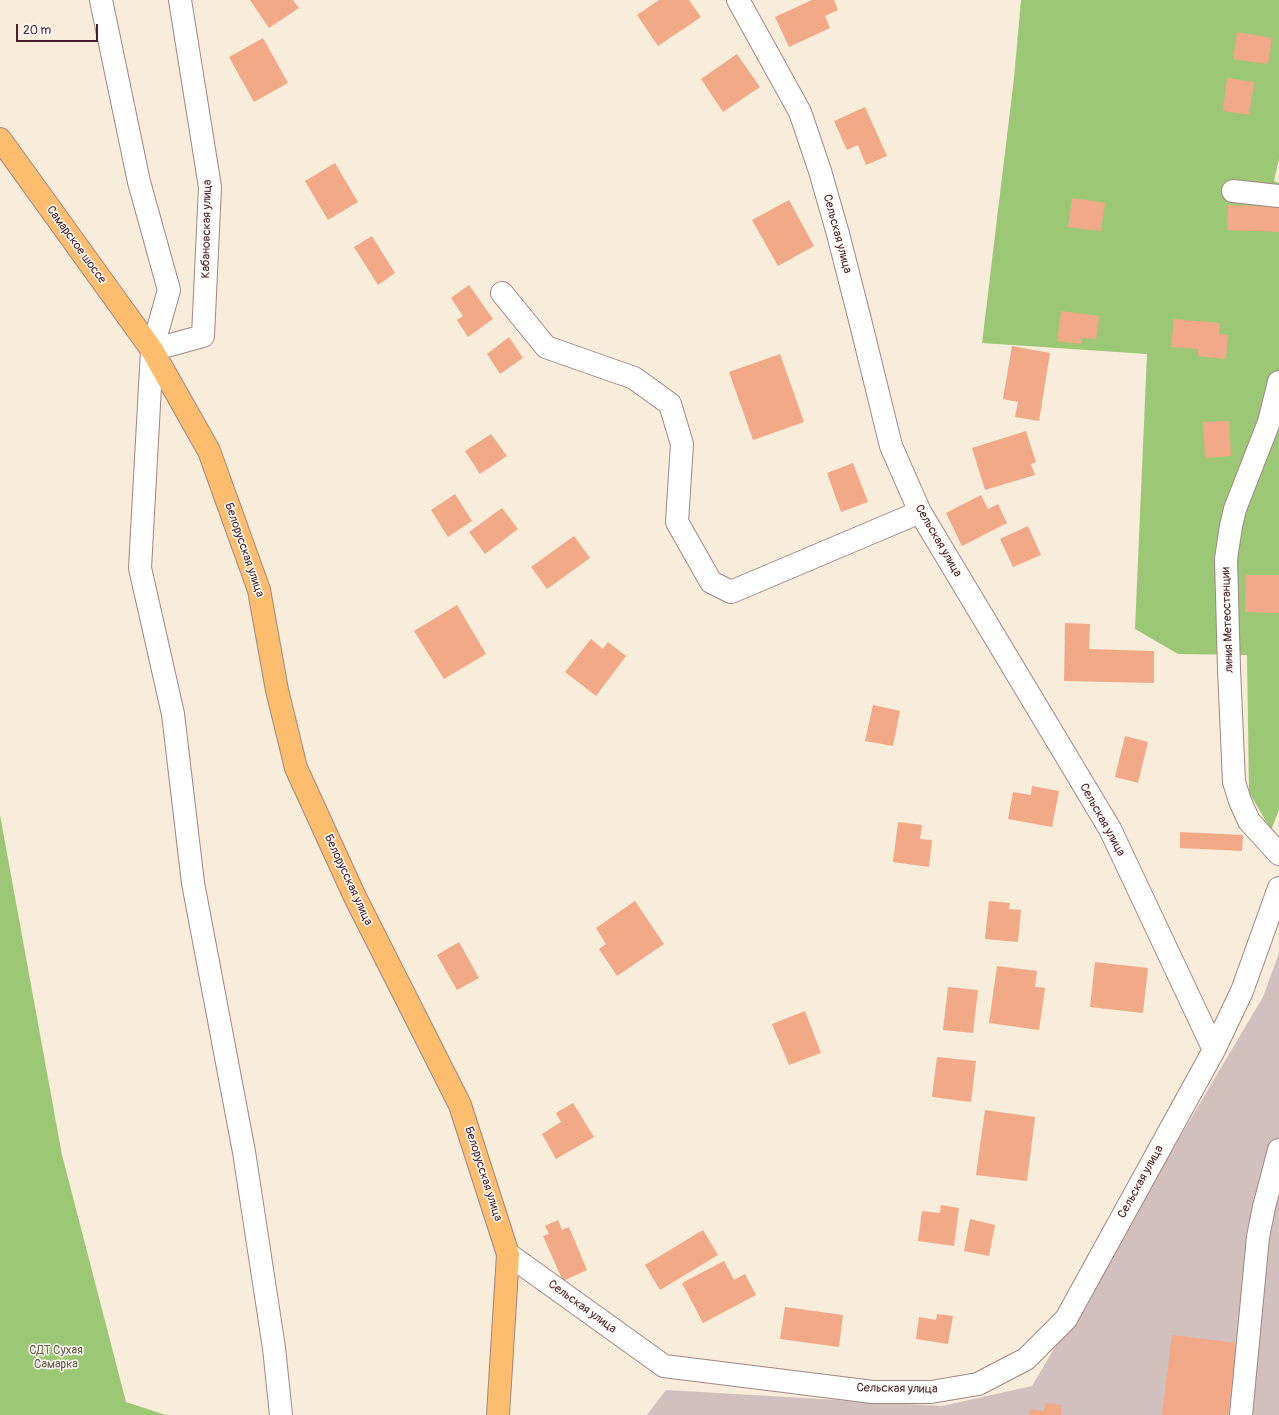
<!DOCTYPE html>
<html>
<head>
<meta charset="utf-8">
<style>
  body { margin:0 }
  #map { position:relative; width:1279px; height:1415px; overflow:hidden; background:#f8ecda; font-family:Pangolin,sans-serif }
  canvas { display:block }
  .scale { position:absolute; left:16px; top:24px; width:82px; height:18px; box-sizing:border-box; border:2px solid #4a1f2b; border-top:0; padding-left:5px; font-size:12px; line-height:14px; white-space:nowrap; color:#4a1f2b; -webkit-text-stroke:3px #fdfcf7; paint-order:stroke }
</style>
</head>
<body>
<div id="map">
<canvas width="1279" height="1415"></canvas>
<div class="scale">20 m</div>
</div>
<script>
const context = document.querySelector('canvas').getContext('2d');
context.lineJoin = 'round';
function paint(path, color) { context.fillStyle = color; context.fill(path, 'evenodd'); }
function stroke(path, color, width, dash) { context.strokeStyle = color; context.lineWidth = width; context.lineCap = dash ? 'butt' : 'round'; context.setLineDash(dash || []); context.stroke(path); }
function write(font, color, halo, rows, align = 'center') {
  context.font = font + ' Pangolin,sans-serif'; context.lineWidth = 3; context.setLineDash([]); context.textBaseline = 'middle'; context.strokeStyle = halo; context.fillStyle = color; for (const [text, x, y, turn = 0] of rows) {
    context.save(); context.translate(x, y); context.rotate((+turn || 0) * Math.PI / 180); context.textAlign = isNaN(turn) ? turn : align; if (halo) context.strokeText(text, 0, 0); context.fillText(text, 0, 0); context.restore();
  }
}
const industrial = new Path2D(`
  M1279,953V1415H647L666,1390L942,1406L1032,1386L1263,997Z`);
const green = new Path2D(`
  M1021,0H1279V159L1274,181L1279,183V810L1271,830L1249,792L1247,655L1178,654L1135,629L1147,354L982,343L1014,78Z
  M0,815L62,1155L126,1402L166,1415H0Z`);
const building = new Path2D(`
  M250,0H293L299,8L269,28Z
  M659,0H689L701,17L658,46L637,15Z
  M812,0H834L838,10L825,16L830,28L789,47L775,17Z
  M1237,32L1272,38L1268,64L1233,59Z
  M263,38L288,83L254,102L229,57Z
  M737,54L760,87L723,112L701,79Z
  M1227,78L1254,82L1249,115L1223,111Z
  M865,107L887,156L866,165L858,145L847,150L834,121Z
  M335,163L358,202L328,220L305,181Z
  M1072,198L1105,203L1101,231L1068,227Z
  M789,200L814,246L778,266L752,220Z
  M1228,205L1279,207V232L1227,230Z
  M372,236L395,273L378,285L354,247Z
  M469,285L493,319L468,337L457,320L463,316L451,298Z
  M1061,311L1099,316L1096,339L1082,338L1081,344L1057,341Z
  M1174,319L1220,323L1219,334L1228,335L1226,359L1198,356V349L1171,347Z
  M509,337L523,358L500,374L487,354Z
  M1012,346L1050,353L1039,421L1015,417L1018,402L1003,399Z
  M780,354L804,422L753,440L729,372Z
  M1229,421L1231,456L1205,458L1203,422Z
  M1026,431L1036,462L1031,464L1035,475L985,490L972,448Z
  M491,434L507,456L480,474L465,451Z
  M853,463L868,502L841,512L827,473Z
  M455,494L472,521L448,537L431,510Z
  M981,495L988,509L998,504L1007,523L962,546L946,513Z
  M502,508L518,529L485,554L469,532Z
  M1028,526L1041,555L1013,567L1000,539Z
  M574,536L590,558L547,589L531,567Z
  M1246,575H1279V613L1245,612Z
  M457,605L486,654L444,679L414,631Z
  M1065,623L1090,624L1089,649L1154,651V683L1064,681Z
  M591,639L603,649L608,642L626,656L596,696L565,672Z
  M873,705L900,711L893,746L865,741Z
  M1125,736L1148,742L1138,783L1115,777Z
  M1032,786L1059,791L1052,827L1008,819L1013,792L1031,795Z
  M898,822L922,825L920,839L932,840L929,867L893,862Z
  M1180,832L1243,835L1242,851L1180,848Z
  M635,901L664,944L617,976L599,949L606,944L596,928Z
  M989,901L1010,903L1009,909L1021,910L1018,942L985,939Z
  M459,942L479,978L457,990L437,955Z
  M1095,962L1148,968L1143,1013L1090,1007Z
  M997,966L1037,971L1035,987L1045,988L1039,1030L989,1023Z
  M948,987L978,990L973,1033L943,1030Z
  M805,1011L821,1053L789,1065L772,1024Z
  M937,1057L976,1061L971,1102L932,1097Z
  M573,1103L594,1137L556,1159L542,1134L561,1122L556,1113Z
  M985,1110L1035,1117L1027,1181L976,1175Z
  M941,1205L959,1208L954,1246L918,1241L922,1211L940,1213Z
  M970,1219L995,1225L989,1256L964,1251Z
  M558,1220L562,1230L569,1227L587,1270L563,1281L543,1236L549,1234L545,1226Z
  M703,1230L718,1255L660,1290L645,1265Z
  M724,1261L734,1280L745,1274L756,1295L703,1323L682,1283Z
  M785,1307L843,1315L839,1347L780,1339Z
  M937,1314L953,1316L948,1344L916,1339L919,1317L936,1320Z
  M1172,1335L1237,1343L1228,1415H1162Z
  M1045,1403L1062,1405L1061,1415H1029L1030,1409L1044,1411Z`);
const minor = new Path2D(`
  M101,0L139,182L169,290L152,350L140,568L173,714L193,883L244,1152L274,1348L281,1415
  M738,0L800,112L820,171L838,234L860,320L891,446L920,512L1110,829L1214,1050
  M1233,191L1279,196
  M502,293L546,347L634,378L670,404L682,444L677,522L711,582L731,592L920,512
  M152,350L203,336L210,187L180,0
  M1279,382L1269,422L1235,509L1231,526L1226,559L1229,669L1234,782L1240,801L1249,821L1279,854
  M508,1254L664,1366L873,1392H931L978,1384L1026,1359L1066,1319L1214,1050L1242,991L1279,888
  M1241,1415L1258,1237L1264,1207L1279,1150`);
const major = new Path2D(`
  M0,139L152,350L209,451L259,590L277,690L296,768L355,897L460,1105L508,1254L498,1415`);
const streetNames = [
  ["Кабановская улица",207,229,-89],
  ["Сельская улица",837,234,75],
  ["Самарское шоссе",76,245,54],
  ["Сельская улица",938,541,60],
  ["Белорусская улица",244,550,71],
  ["линия Метеостанции",1228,620,-92],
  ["Сельская улица",1102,820,61],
  ["Белорусская улица",348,880,65],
  ["Белорусская улица",483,1174,72],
  ["Сельская улица",1141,1182,-61],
  ["Сельская улица",582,1307,36],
  ["Сельская улица",897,1389,1]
];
const parkNames = [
  ["СДТ Сухая",56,1351],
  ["Самарка",56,1365]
];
paint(industrial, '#d1c0bd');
paint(green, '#9cc876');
paint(building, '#f2a987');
stroke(minor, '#a18682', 24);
stroke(major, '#a18682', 24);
stroke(minor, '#fff', 22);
stroke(major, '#fcbd6f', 22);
write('12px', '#4a1f2b', '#fdfcf7', streetNames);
write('12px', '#675a45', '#fdfcf7', parkNames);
</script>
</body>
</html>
